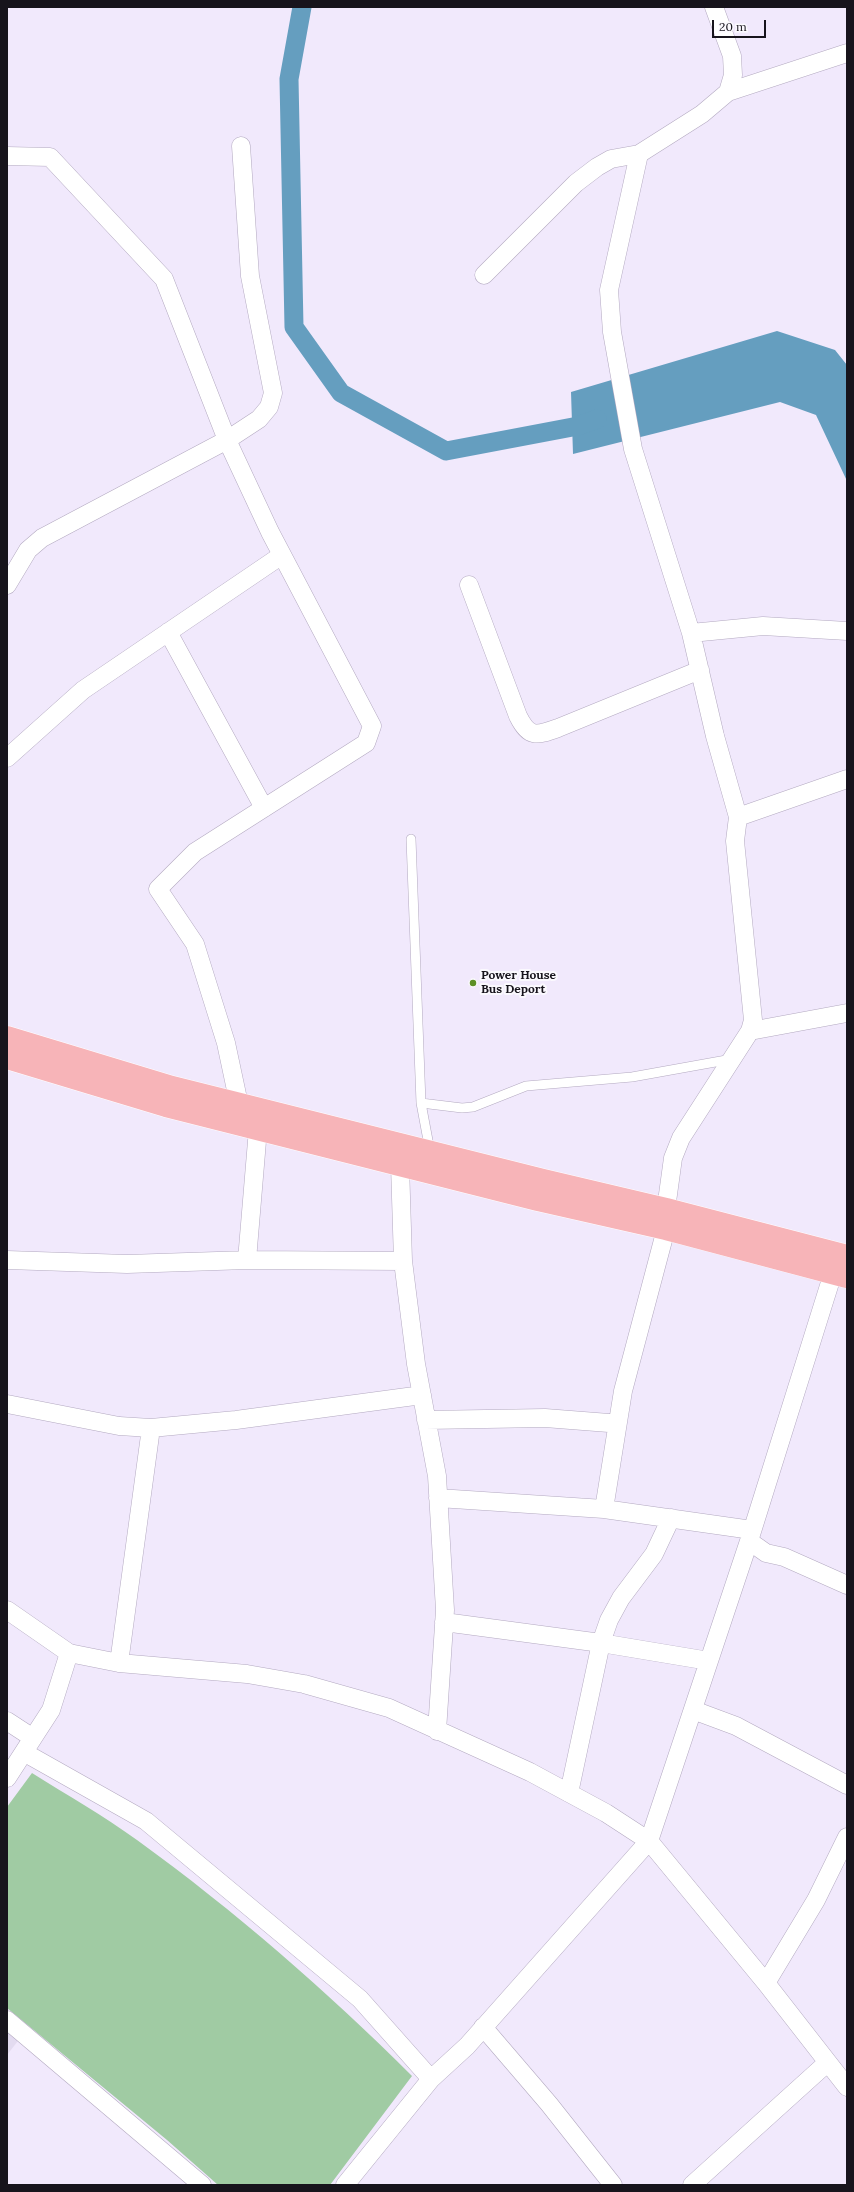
<!DOCTYPE html>
<html>
<head>
<meta charset="utf-8">
<style>
  body { margin:0 }
  #map { position:relative; width:854px; height:2192px; overflow:hidden; background:#f1e9fc; font-family:Lora,serif }
  canvas { display:block }
  .frame { position:absolute; inset:0; border:8px solid #17141c; pointer-events:none }
  .scale { position:absolute; left:712px; top:20px; width:54px; height:18px; box-sizing:border-box; border:2px solid #17141c; border-top:0; padding-left:5px; font-size:12px; line-height:14px; white-space:nowrap; color:#17141c; -webkit-text-stroke:3px #fbf9fe; paint-order:stroke }
</style>
</head>
<body>
<div id="map">
<canvas width="854" height="2192"></canvas>
<div class="frame"></div>
<div class="scale">20 m</div>
</div>
<script>
const context = document.querySelector('canvas').getContext('2d');
context.lineJoin = 'round';
function paint(path, color) { context.fillStyle = color; context.fill(path, 'evenodd'); }
function stroke(path, color, width, dash) { context.strokeStyle = color; context.lineWidth = width; context.lineCap = dash ? 'butt' : 'round'; context.setLineDash(dash || []); context.stroke(path); }
function write(font, color, halo, rows, align = 'center') {
  context.font = font + ' Lora,serif'; context.lineWidth = 4; context.setLineDash([]); context.textBaseline = 'middle'; context.strokeStyle = halo; context.fillStyle = color; for (const [text, x, y, turn = 0] of rows) {
    context.save(); context.translate(x, y); context.rotate((+turn || 0) * Math.PI / 180); context.textAlign = isNaN(turn) ? turn : align; if (halo) context.strokeText(text, 0, 0); context.fillText(text, 0, 0); context.restore();
  }
}
const education = new Path2D(`
  M7,2027L21,2037L7,2055Z`);
const green = new Path2D(`
  M32,1773C67,1795 104,1816 137,1840C235,1911 327,1991 412,2076L330,2185H218L167,2140L7,2008V1807Z`);
const water = new Path2D(`
  M777,331L835,350L847,365V481L816,415L780,402L573,454L571,392Z`);
const canal = new Path2D(`
  M302,7L289,79L294,327L341,393L446,451L578,426L597,419`);
const service = new Path2D(`
  M411,839L421,1103L430,1151
  M421,1103L462,1108L473,1107L526,1086L632,1077L732,1059`);
const minor = new Path2D(`
  M728,92L847,53
  M639,154L609,290L612,332L633,449L691,633L715,736L738,817L735,841L753,1020L750,1031L681,1138L673,1158L666,1209
  M7,156L50,157L164,279L227,440L270,532L372,726L366,743L195,852L158,889L195,944L226,1043L239,1104L235,1114
  M484,275L576,183L597,167L611,159L639,154L702,114L728,92L733,75L732,56L714,7
  M7,585L28,550L42,538L227,440L259,419L269,407L273,393L250,276L241,146
  M469,585L518,716C529,738 536,736 558,728L700,670
  M168,632L264,808
  M691,633L763,626L847,631
  M7,758L83,690L282,555
  M738,817L847,779
  M750,1031L847,1013
  M400,1165L403,1261L416,1364L437,1476L445,1610L437,1731
  M7,1260L127,1264L247,1260L403,1261
  M247,1260L258,1129
  M7,1404L119,1426L151,1428L236,1420L422,1395
  M426,1420L545,1418L609,1423L617,1427
  M438,1498L604,1509L752,1530
  M604,1509L623,1391L666,1229
  M749,1541L766,1553L784,1557L847,1585
  M7,1610L69,1653L119,1663L247,1674L304,1684L389,1708L530,1772L606,1813L649,1841L766,1983L847,2087
  M444,1622L601,1643L709,1661
  M119,1663L151,1428
  M693,1710L736,1726L847,1785
  M7,1721L33,1738
  M22,1755L27,1754L146,1821L360,1999L431,2079
  M7,1778L51,1710L69,1653
  M569,1793L601,1643L609,1620L621,1598L654,1554L671,1518
  M766,1983L816,1900L847,1837
  M7,2020L202,2185
  M483,2027L549,2104L613,2185
  M345,2185L431,2079L467,2046L649,1841L749,1541L833,1273
  M692,2185L827,2063`);
const trunk = new Path2D(`
  M7,1037L172,1087L543,1180L666,1209L847,1256
  M7,1058L166,1106L538,1200L666,1229L847,1277`);
const markers = [
  [473,983,4,"#5d8f26"]
];
const poiNames = [
  ["Power House",481,976],
  ["Bus Deport",481,990]
];
paint(education, '#e3dbf0');
paint(green, '#a0cba3');
paint(water, '#659ebf');
stroke(canal, '#659ebf', 19);
stroke(service, '#b3a9c0', 10);
stroke(minor, '#b3a9c0', 19);
stroke(trunk, '#fff', 23);
stroke(service, '#fff', 9);
stroke(minor, '#fff', 18);
stroke(trunk, '#f7b4b8', 22);
for (const [x, y, r, color] of markers) { const dot = new Path2D(); dot.arc(x, y, r, 0, 2 * Math.PI); context.fillStyle = color; context.fill(dot); stroke(dot, '#fbf9fe', 1.5); }
write('bold 12px', '#17141c', '#fbf9fe', poiNames, 'left');
</script>
</body>
</html>
